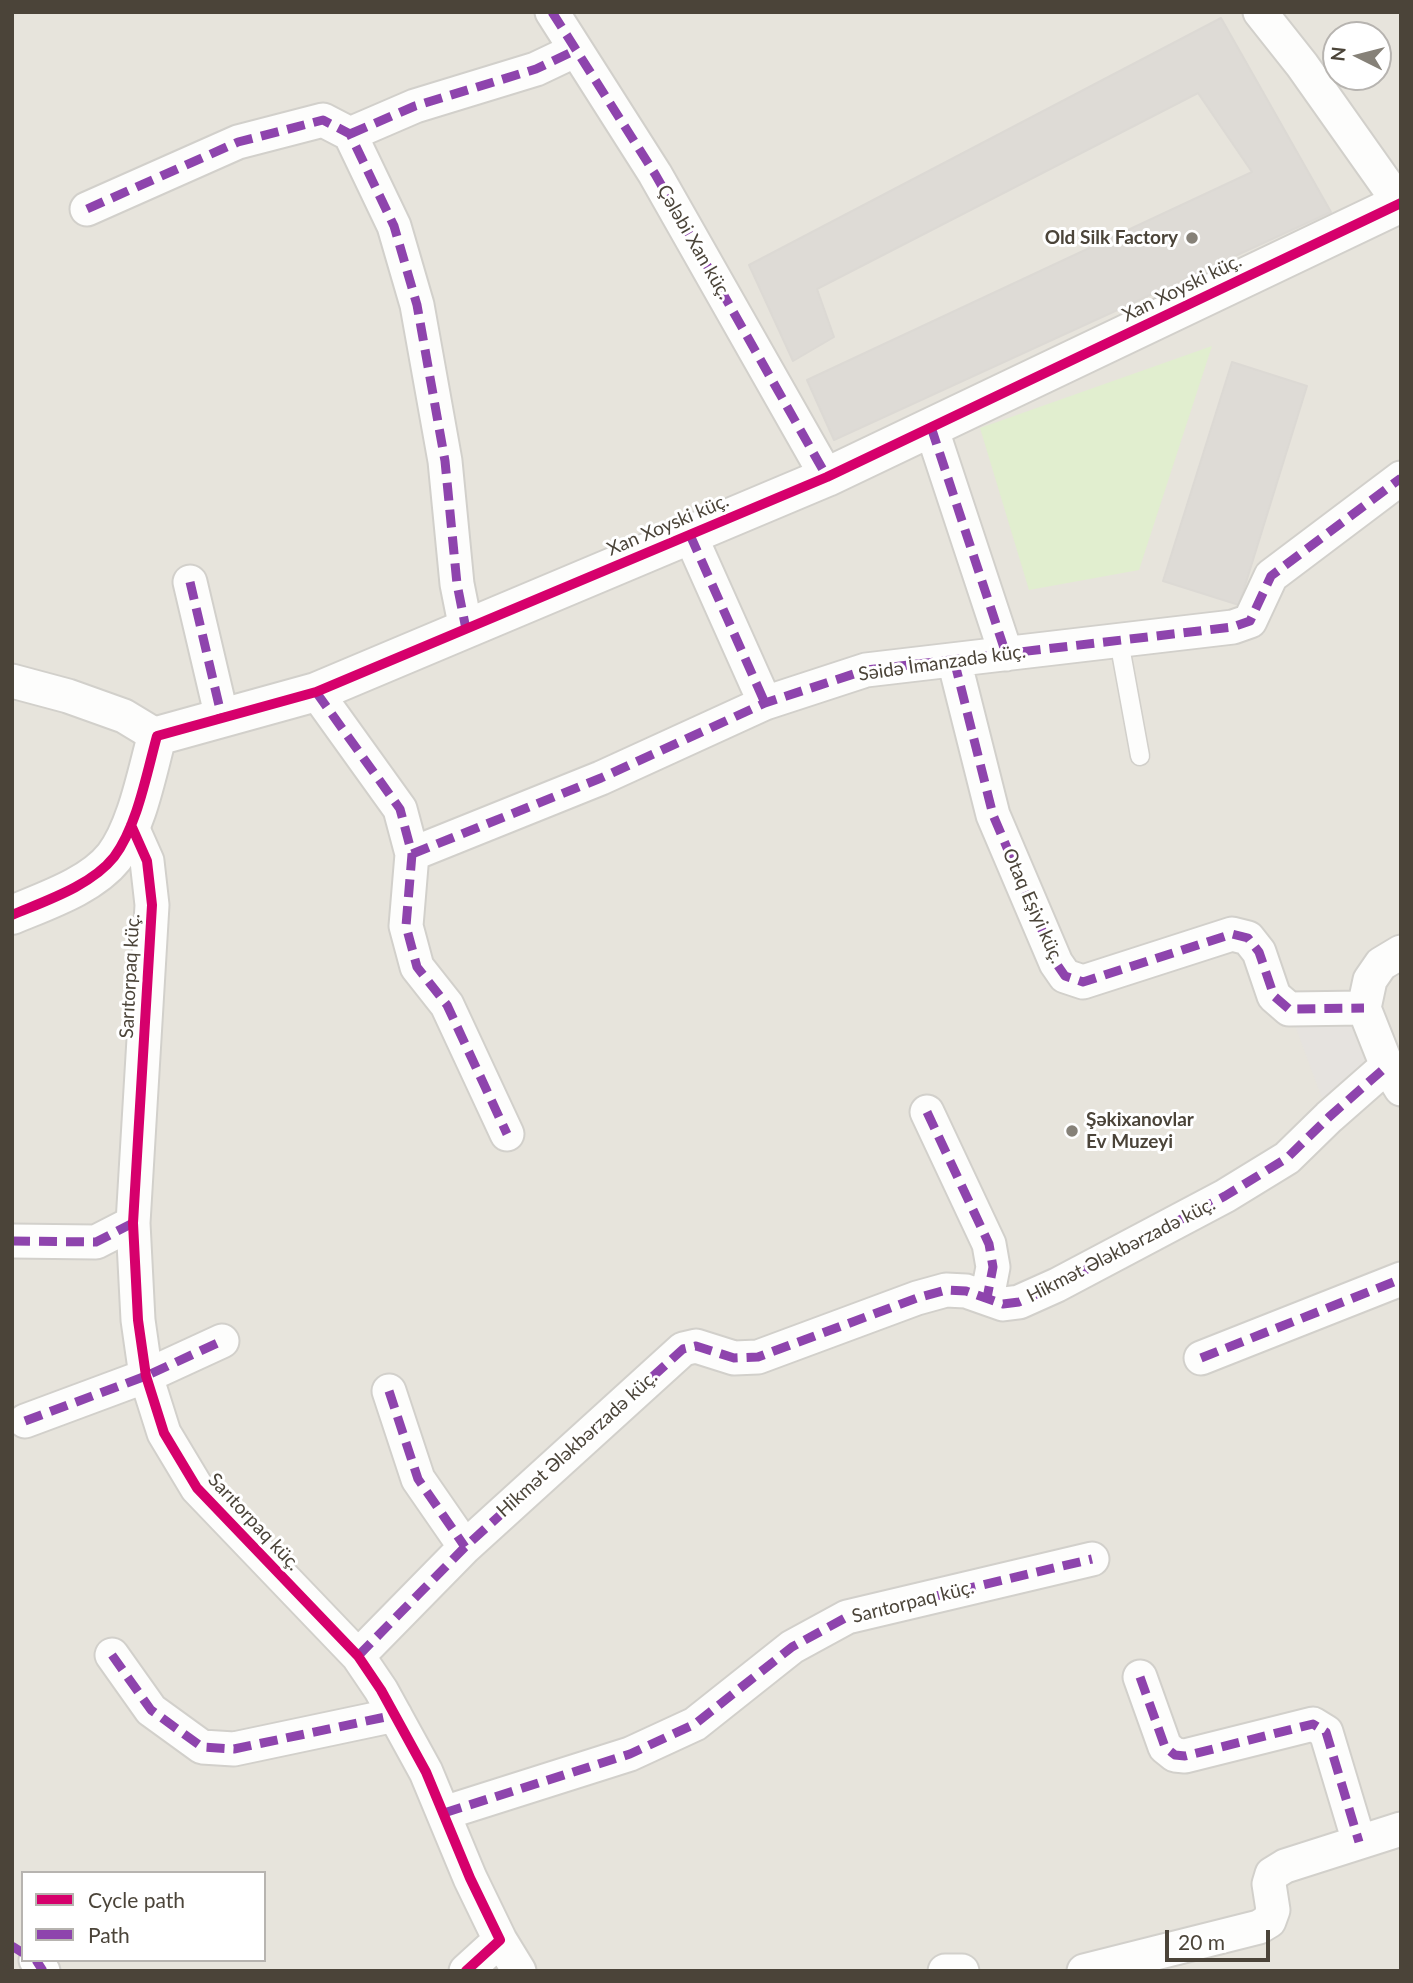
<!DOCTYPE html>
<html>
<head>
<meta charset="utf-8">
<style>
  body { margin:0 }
  #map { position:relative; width:1413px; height:1983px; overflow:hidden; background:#f4f2ee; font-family:Lato,sans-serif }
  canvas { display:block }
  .frame { position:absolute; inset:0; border:14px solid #4b4439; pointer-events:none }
  .legend { position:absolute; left:21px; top:1871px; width:245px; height:91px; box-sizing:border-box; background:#fff; border:2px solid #b7b4b0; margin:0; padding:9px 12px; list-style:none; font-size:21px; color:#4b4439 }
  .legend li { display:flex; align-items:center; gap:14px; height:35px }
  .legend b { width:35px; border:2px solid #b7b4b0 }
  .north { position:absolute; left:1322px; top:21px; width:70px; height:70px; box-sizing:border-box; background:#fff; border:2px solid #b7b4b0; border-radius:50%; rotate:276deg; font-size:19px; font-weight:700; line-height:28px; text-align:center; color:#4b4439 }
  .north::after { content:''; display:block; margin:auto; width:24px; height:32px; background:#868178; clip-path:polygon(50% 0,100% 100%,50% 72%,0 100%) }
  .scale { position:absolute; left:1165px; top:1930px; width:105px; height:32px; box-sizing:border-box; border:4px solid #4b4439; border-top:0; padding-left:9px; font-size:21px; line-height:24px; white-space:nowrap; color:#4b4439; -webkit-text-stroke:5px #fff; paint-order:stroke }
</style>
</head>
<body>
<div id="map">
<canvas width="1413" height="1983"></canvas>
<div class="frame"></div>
<ul class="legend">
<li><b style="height:9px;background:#d6006c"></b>Cycle path</li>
<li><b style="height:9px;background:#8e44ad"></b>Path</li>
</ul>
<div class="north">N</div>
<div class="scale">20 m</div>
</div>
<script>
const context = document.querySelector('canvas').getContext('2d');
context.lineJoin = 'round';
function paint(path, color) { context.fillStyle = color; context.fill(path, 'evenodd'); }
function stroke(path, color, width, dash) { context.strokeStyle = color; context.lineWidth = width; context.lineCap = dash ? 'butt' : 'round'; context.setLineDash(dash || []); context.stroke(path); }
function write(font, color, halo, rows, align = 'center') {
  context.font = font + ' Lato,sans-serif'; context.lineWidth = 6; context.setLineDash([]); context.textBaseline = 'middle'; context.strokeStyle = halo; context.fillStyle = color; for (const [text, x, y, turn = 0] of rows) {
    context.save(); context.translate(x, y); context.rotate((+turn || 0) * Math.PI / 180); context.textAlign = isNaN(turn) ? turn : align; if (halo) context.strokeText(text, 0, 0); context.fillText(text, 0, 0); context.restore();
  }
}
const residential = new Path2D(`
  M12,12H1401V1971H12ZM1336,35H1378V77H1336ZM23,1873H264V1960H23Z`);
const green = new Path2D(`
  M1212,346L1139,570L1029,590L980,428Z`);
const parking = new Path2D(`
  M1364,1008L1387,1066L1329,1117L1289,1009Z`);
const building = new Path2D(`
  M1221,18L1331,212L834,440L807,380L1252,172L1198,93L817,289L834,337L793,361L749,265Z
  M1232,362L1307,386L1239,605L1163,581Z`);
const service = new Path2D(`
  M1119,641L1140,756`);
const minor = new Path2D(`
  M552,12L655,174L827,477
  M1260,12L1302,65L1401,205
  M350,134L415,106L536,69L576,50
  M87,209L238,142L323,120L350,134L394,226L417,305L445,461L457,584L466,629
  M931,427L1006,654
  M690,535L765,703
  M190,582L222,718
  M954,660L993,815L1056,963L1065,976L1083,982L1232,934L1248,938L1259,952L1274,996L1289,1009L1364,1008
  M12,681L68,696L124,716L157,736
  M316,692L400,809L412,854L406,926L417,967L447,1005L507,1134
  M131,825L147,861L152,905L133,1223L138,1320L146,1376L164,1433L197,1488L358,1656L381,1690L426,1772L470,1878L500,1940L466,1971
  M412,854L601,778L765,703L866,670L1233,627L1250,621L1271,576L1401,478
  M1401,952L1381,964L1370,980L1364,1008L1387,1066L1401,1089
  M927,1112L989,1244L993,1267L987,1298
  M12,1241L96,1242L133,1223
  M1201,1358L1401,1279
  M389,1391L418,1479L465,1547
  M25,1421L146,1376L222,1341
  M112,1655L151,1710L202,1747L234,1749L395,1715
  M358,1656L465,1547L683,1349L696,1346L734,1358L758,1357L917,1298L946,1290L966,1291L1003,1304L1019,1302L1057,1285L1225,1196L1287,1158L1329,1117L1387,1066
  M1140,1677L1165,1747L1175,1755L1185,1756L1313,1724L1326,1732L1359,1842
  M444,1813L630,1754L695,1724L792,1647L847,1617L1092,1559
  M500,1940L519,1971
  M36,1960L43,1971
  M945,1971H962
  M1084,1971L1259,1927L1269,1921L1273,1910L1269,1884L1272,1874L1285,1866L1401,1829`);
const tertiary = new Path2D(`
  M12,915C45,901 91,886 114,857C137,827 147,772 157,736L316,692L827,477L1401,203`);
const quiet = new Path2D(`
  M552,12L655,174L827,477
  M350,134L415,106L536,69L576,50
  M87,209L238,142L323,120L350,134L394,226L417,305L445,461L457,584L466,629
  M931,427L1006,654
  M690,535L765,703
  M190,582L222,718
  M954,660L993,815L1056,963L1065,976L1083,982L1232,934L1248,938L1259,952L1274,996L1289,1009L1364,1008
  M316,692L400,809L412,854L406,926L417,967L447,1005L507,1134
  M412,854L601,778L765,703L866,670L1233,627L1250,621L1271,576L1401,478
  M927,1112L989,1244L993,1267L987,1298
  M12,1241L96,1242L133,1223
  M1201,1358L1401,1279
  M389,1391L418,1479L465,1547
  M25,1421L146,1376L222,1341
  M112,1655L151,1710L202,1747L234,1749L395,1715
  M358,1656L465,1547L683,1349L696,1346L734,1358L758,1357L917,1298L946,1290L966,1291L1003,1304L1019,1302L1057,1285L1225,1196L1287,1158L1329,1117L1387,1066
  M1140,1677L1165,1747L1175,1755L1185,1756L1313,1724L1326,1732L1359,1842
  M444,1813L630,1754L695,1724L792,1647L847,1617L1092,1559
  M12,1946L23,1953
  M36,1960L43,1971`);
const cycleway = new Path2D(`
  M131,825L147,861L152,905L133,1223L138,1320L146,1376L164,1433L197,1488L358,1656L381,1690L426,1772L470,1878L500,1940L466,1971
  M12,915C45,901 91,886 114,857C137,827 147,772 157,736L316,692L827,477L1401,203`);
const markers = [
  [1192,238,7,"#868178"],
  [1072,1131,7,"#868178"]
];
const poiNames = [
  ["Old Silk Factory",1178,238],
  ["Şəkixanovlar",1086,1120,"left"],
  ["Ev Muzeyi",1086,1142,"left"]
];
const streetNames = [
  ["Çələbi Xan küç.",694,242,60],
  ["Xan Xoyski küç.",1182,288,-26],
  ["Xan Xoyski küç.",668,525,-23],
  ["Səidə İmanzadə küç.",942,663,-8],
  ["Otaq Eşiyi küç.",1033,906,66],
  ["Sarıtorpaq küç.",130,976,-87],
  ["Hikmət Ələkbərzadə küç.",1121,1250,-27],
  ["Hikmət Ələkbərzadə küç.",577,1444,-42],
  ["Sarıtorpaq küç.",254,1522,47],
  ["Sarıtorpaq küç.",913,1602,-14]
];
paint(residential, '#e7e4dc');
paint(green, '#e1eecf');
paint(parking, '#e6e3df');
paint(building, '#dedbd6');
stroke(building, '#dcd9d4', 2);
stroke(service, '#d2d0cb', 21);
stroke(minor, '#d2d0cb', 37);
stroke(tertiary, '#d2d0cb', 42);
stroke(service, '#fdfdfc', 18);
stroke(minor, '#fdfdfc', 33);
stroke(tertiary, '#fdfdfc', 38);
stroke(quiet, '#8e44ad', 9, [18, 9]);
stroke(cycleway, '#d6006c', 10);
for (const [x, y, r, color] of markers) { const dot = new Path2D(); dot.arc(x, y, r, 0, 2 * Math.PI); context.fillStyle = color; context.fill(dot); stroke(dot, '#fff', 2.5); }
write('bold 19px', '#4b4439', '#fff', poiNames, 'right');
write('19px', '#4b4439', '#fff', streetNames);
</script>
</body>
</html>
